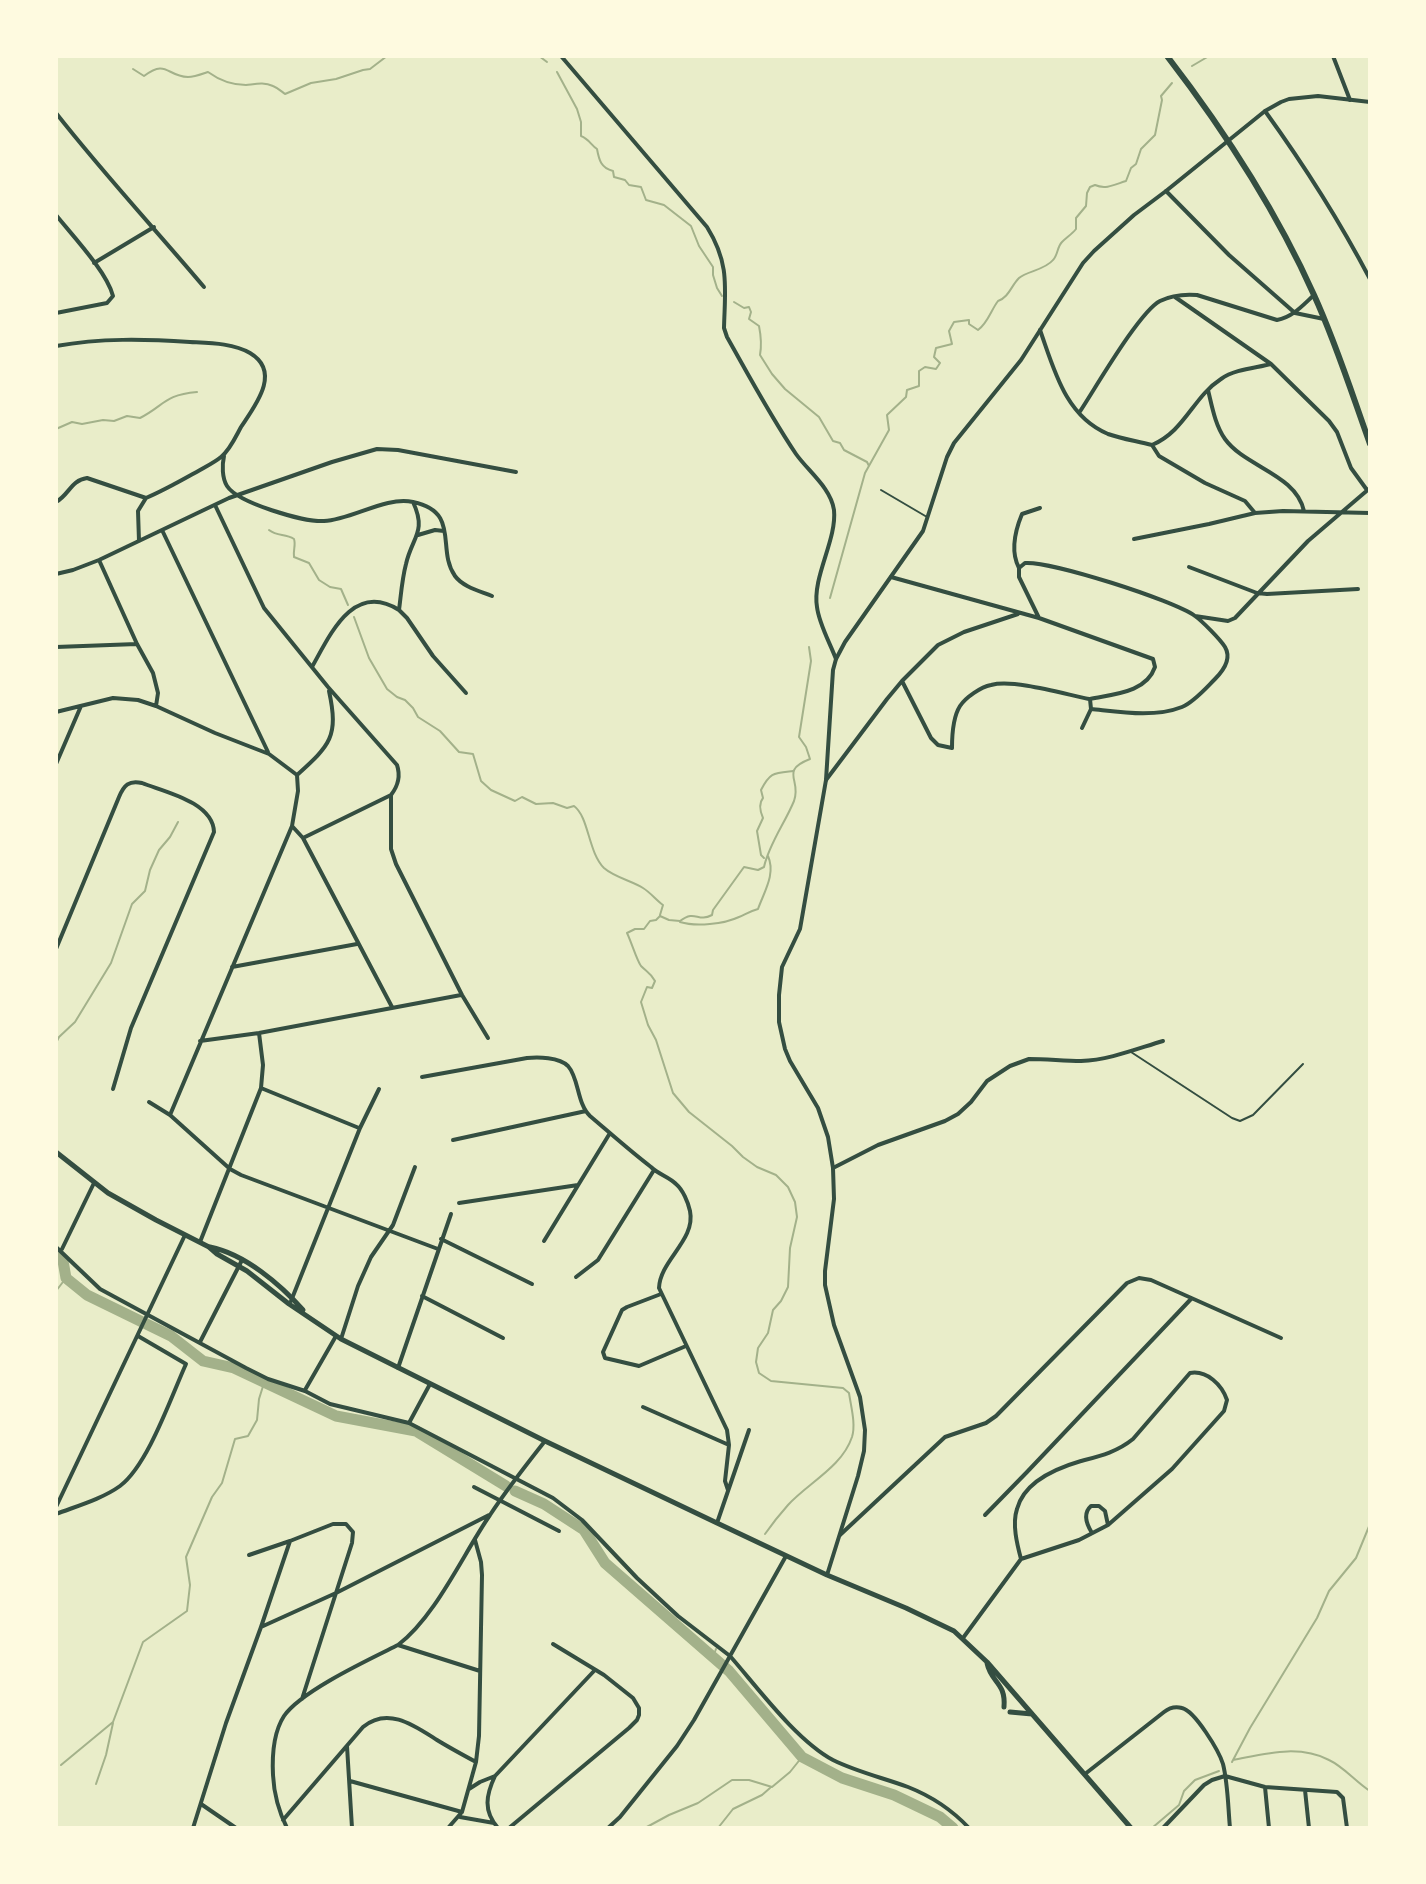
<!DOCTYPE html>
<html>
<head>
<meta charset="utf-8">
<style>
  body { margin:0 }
  #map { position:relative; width:1426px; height:1884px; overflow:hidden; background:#e9edc9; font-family:Ubuntu,sans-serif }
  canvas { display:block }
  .frame { position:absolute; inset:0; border:58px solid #fefae0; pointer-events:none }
</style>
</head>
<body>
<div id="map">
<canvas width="1426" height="1884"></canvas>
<div class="frame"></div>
</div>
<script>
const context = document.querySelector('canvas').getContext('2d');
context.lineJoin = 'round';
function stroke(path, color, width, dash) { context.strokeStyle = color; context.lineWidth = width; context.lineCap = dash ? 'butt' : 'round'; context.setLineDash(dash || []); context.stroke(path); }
const stream = new Path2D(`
  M539,56L547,62
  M547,57V56
  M1192,66L1209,56
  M133,69L144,76C167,59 166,76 188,77C194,77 202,74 208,72C219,80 233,85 246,85C256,84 264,82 273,86C278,88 281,91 285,94L311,83L336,79L363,70L370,69L387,56
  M557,72L577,109L581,122V136C589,139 591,145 597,149C599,160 601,168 613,171L614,177L625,180L629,185L641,187L646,200L664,205L691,226L699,246L713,267V275L717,288L722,296
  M734,302L744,308L749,307L751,312L749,319L759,326C761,336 762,344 760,355L772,374L785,389L819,417L833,441L840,443L844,450L867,462L869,466
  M56,429L72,422L82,424L103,420L114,421L127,416L140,418C165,405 164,395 197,392
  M269,530C278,537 285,533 294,539C296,545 293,550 294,557L309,563L319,580L330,587L341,589L348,605
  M830,598L865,473L889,430L887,415L906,397L907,390L919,386V371L925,367L936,369L940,363L934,357L936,348L952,344L949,331L954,322L969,320V324L978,330C988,323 991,310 998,301C1009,297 1011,286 1019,278C1027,271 1045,270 1053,260C1058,255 1057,247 1062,242C1066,238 1072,234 1076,229V218L1086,206L1087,193L1090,187L1095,185C1106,190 1116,184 1126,181L1131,168L1136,164L1141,149L1155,135L1162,100L1161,96L1172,83
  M354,617L369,658L387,689L397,697L405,700L413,708L418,717L440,731L459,752L473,754L481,781L491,790L515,801L522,797L536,804L553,803L567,808L574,806C589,817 588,852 604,868C614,877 632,881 643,888C651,893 656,900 663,905L660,915
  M764,858L761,855L757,831L763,818C760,811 758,804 763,798L761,790C770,772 774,773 793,771
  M680,922C696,927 724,924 739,917C746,914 750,911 758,909C764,892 776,874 768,856
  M56,1043L59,1037L75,1022L111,963L132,904L145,891L150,870L159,850L170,837L178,822
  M56,1291L66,1278
  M765,1534C772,1524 780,1514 788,1505C808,1483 842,1467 852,1437C856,1424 851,1407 849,1393L843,1388L771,1381L759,1373L756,1362L758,1348L768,1333L773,1310L781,1301L788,1287L790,1248L797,1217L795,1202L788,1187L776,1175L757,1167L743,1157L732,1146L689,1112L673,1093L656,1040L648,1025L641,1002L647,987L652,988L655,981C651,973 647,972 641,966C637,961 631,941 627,933L635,929H644L650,921L656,920L660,916L669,920L680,921C696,909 697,923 712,915L713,910L744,867L758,870L764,867C769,844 785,823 794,801C802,780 779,771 810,759L806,747L799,737L811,661L809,647
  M713,1657L716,1649
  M1233,1760C1265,1754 1298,1744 1329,1760C1344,1767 1356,1782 1370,1791
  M1232,1762L1250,1728L1317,1618L1329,1591L1356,1558L1370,1524
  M61,1765L113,1722L143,1642L187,1611L190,1585L186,1557L212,1497L222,1483L235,1439L248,1436L257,1420L259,1399L264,1383
  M96,1784L106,1755L113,1723
  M645,1828L669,1815L698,1803L732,1780H749L772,1787L790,1772L802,1757
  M718,1828L733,1809L762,1795L770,1788
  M1152,1828L1179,1805L1184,1791L1195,1780L1219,1771`);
const river = new Path2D(`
  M56,1253L63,1261L66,1278L87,1295L171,1336L203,1361L234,1368L336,1416L416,1431L506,1486
  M515,1491L544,1504L584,1530L605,1563L729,1671L802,1757L842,1778L894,1795L940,1817L953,1828`);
const service = new Path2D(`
  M881,490L927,517
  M1131,1052L1232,1118L1240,1121L1253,1115L1303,1064`);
const minor = new Path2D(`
  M561,56L707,227C730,264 725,288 724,328L727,337C749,376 771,417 796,454C808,471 831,488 834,510C837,540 812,577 817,607C819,624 830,643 836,659
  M1333,56L1350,100
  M1265,111C1304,165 1339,220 1370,279
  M56,113C103,173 155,229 204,287
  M1166,191L1229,255L1295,313L1324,319
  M56,215C72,235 107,272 113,296L107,303L56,313
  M94,263L154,227
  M1175,297L1271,364L1329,421L1337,432L1351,468L1367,490
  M1040,330C1054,369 1065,416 1108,434C1122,439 1137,441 1152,445L1159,456L1205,483L1245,501L1255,513
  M56,346C101,338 144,339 190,342C209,343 233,343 250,353C282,372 255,406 241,427C236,436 230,450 221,457C215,462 207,466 200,470C182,480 165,490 146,498L87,478C71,480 69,495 56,502
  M1208,390C1212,406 1215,425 1225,439C1245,467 1296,474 1304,511
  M1079,413C1095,389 1139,312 1160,301C1172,295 1184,294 1197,295L1277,320C1293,317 1303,305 1314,295
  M1152,445C1185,431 1193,397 1221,379C1235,369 1256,368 1271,364
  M224,456C222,465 222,478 227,486C238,503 303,522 324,521C352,520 385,496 413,502C461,512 436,549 455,576C463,587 480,591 492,596
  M413,502C427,532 412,537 406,564C402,579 401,595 399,610L407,618L433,656L466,693
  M215,505L264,608L328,687L397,765C401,777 398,786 391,795
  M162,530L268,752
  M418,535L435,530L444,531
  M1134,539L1209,524L1255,513L1283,511L1370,513
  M139,541L138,511L146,498
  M99,560L137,644L153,673L158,693L156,706
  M1189,567L1257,593L1267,594L1358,589
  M1019,568C1010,551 1015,531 1022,514L1040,508
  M56,574L73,570L99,560L229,498L332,462L377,449L398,450L516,472
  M891,577L1039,618L1153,659L1155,667C1146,693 1113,694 1090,699L1091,709L1082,728
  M1195,616L1228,621L1235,618L1308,541L1370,488
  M1039,618L1019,577V568L1025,563C1051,561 1173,600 1195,616C1202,621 1220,639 1225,647C1232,659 1223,671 1215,679C1206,688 1194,702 1182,707C1154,718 1120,712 1091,709
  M56,647L137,644
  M312,667C330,635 353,581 399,610
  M902,681L931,738L938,745L952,748C952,735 953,717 960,706C966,697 981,687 991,685C1014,679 1064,694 1089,699
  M56,712L113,698L138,700L156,706L215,733L269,754L297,775L298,791L292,826L170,1115
  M56,764L81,706
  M297,775C330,745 339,737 329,691
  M826,780L887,699L902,681L938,645L964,632L1018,614
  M391,795V849L396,864L462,995L488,1038
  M292,826L303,838L392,1007
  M303,838L391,795
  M56,949L119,797C124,785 129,780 142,783C165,792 213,802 214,832L131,1028L113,1089
  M232,967L357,944
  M200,1041L259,1033L461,995
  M422,1077L527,1058C538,1057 559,1057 568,1066C579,1078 577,1104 590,1116C610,1133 630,1151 651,1167C658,1174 669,1177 676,1184C683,1190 688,1202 690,1211C696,1240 660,1260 659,1288L727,1430L729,1445L643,1407
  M261,1088L359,1128
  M149,1102L170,1115L230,1169L241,1175L438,1249
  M453,1140L586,1111
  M833,1168L878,1145L945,1121L958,1114L971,1102L987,1081L1010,1066L1029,1059C1047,1059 1064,1061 1081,1061C1109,1060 1136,1049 1163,1041
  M459,1203L578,1185
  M441,1239L532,1284
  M544,1241L610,1133
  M200,1242L261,1088L263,1065L259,1033
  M56,1247L100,1289L246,1368L268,1379L305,1391L330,1404L409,1423L553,1498L582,1520L637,1578L678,1616L730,1656L694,1720L677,1746L620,1817L608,1828
  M62,1249L94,1183
  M576,1277L598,1260L654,1170
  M661,1294L627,1307L622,1310L603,1352L605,1358L639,1366L686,1346
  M422,1296L503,1338
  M291,1301L360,1128L379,1089
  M341,1339L358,1286L371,1257L393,1225L415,1167
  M200,1342L242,1260
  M398,1368L451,1214
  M305,1390L336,1336
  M409,1423L430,1384
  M474,1487L559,1531
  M728,1490L725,1481L729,1445
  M56,1507L185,1235
  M56,1514C77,1506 102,1499 120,1486C148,1465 171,1397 186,1364L138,1336
  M985,1515L1027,1472L1191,1299
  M717,1523L749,1430
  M1092,1533C1087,1525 1082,1514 1091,1506H1099L1105,1511L1108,1525
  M840,1535L945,1437L986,1423L996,1416L1127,1283L1139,1278L1151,1280L1281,1338
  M249,1555L290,1541L333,1524H346L353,1532L352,1543L302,1699
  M261,1627L336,1593L489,1515
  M963,1638L1021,1559L1079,1540L1108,1525L1172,1469L1224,1411L1227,1400C1222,1385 1207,1370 1190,1373L1133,1439C1117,1452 1100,1456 1081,1461C1057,1468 1024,1482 1017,1509C1012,1524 1017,1544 1021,1559
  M398,1645L480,1671
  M347,1746L352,1828
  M1085,1774L1164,1712C1169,1708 1175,1706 1182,1708C1195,1711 1219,1751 1223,1764C1228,1784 1228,1807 1230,1828
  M495,1776C486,1795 483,1811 498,1828
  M350,1781L462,1812
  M1265,1787L1269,1828
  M469,1789L480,1782L495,1776L594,1671
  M1305,1790L1309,1828
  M201,1804L236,1828
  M460,1817L494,1823
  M283,1820L363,1727C388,1706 415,1726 437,1740C450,1748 463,1755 476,1762
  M193,1828L226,1723L261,1627L290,1541
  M287,1828C278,1810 274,1795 273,1775C272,1755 273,1733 284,1716C301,1691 370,1659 398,1645C436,1616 463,1554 490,1515C507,1489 526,1465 545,1441
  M448,1828L462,1812L476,1762L479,1736L482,1575L481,1562L475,1540
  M509,1828L629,1728L637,1720L639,1715V1708L633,1698L604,1675L553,1644
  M1163,1828L1204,1785L1212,1780L1225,1776L1265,1787L1337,1792L1343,1798L1347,1828`);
const tertiary = new Path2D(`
  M786,1556L730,1656C758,1688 796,1740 833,1760C857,1772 884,1778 908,1787C931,1796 952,1810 969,1828
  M827,1575L858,1476L864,1451L865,1430L860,1397L834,1325L825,1285V1271L834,1199L833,1168L828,1137L818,1108L790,1061L785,1049L779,1022V995L782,967L800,929L826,780L833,670L836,659L845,642L923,531L947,457L954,443L1021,360L1083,263L1094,251L1134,215L1166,191L1265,111L1281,102L1289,99L1318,96L1370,102`);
const secondary = new Path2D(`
  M56,1152L108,1193L156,1220L209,1247L217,1254L247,1271L289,1304L341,1339L545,1441L717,1523L827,1575L906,1608L954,1631L987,1662L1131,1828
  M210,1247C245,1254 281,1285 303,1310
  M987,1663C991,1683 1006,1682 1004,1707
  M1010,1712L1032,1714`);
const trunk = new Path2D(`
  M1167,56C1224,130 1276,210 1314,295C1336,343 1352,394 1370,444`);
stroke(stream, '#a3b18a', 2);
stroke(river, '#a3b18a', 11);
stroke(service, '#344e41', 2);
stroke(minor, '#344e41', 4);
stroke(tertiary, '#344e41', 4);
stroke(secondary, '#344e41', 5);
stroke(trunk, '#344e41', 6);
</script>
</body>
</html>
